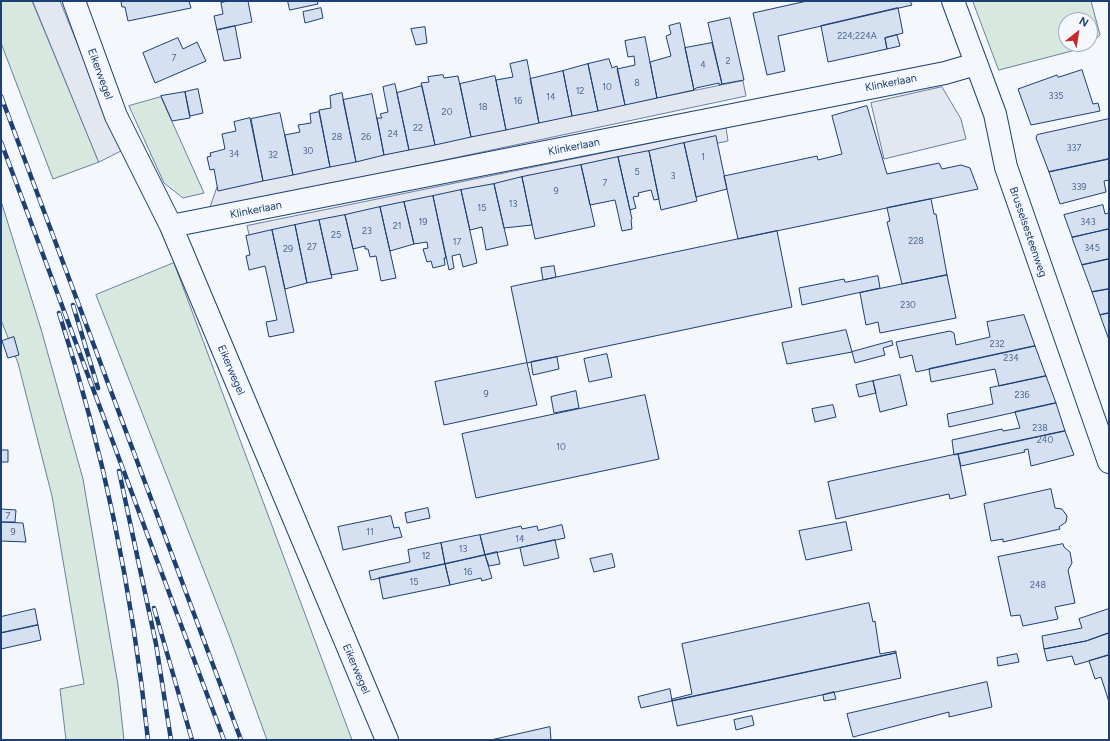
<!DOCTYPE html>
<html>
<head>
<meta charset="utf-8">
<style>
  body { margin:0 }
  #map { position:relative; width:1110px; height:741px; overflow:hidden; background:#f4f7fb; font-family:Figtree,sans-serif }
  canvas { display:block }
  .frame { position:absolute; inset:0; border:2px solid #1d3f73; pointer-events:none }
  .north { position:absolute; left:1058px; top:12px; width:40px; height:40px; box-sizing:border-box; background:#f4f7fb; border:1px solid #9eadc5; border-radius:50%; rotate:30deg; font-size:11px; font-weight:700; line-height:16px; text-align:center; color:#1d3f73 }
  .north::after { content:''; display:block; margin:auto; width:14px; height:18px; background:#c62828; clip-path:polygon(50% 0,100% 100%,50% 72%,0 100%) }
</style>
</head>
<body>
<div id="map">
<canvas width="1110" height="741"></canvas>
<div class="frame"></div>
<div class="north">N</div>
</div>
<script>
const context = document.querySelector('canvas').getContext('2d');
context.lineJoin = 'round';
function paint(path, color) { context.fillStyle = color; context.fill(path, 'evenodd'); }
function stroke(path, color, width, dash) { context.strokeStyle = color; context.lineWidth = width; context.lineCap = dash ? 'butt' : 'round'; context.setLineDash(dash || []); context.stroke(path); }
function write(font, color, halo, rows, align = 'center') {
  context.font = font + ' Figtree,sans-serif'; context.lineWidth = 3; context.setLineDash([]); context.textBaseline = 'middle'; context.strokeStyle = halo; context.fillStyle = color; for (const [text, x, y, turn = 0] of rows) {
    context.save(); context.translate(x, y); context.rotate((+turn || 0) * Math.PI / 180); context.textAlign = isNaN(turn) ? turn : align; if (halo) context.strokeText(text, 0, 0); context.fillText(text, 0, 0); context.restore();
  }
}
const green = new Path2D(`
  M1,1H32L99,162L53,179L1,43Z
  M973,1H1091L1100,35L1090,44V20H1066V44H1090L1087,47L999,70Z
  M161,97L204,193L183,198L164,183L129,106Z
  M1,201L41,329L83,479L118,685L124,740H66L60,689L84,684L52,496L18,363L1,320Z
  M174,263L352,740H267L229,635L96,295Z`);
const parking = new Path2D(`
  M33,1H60L121,151L99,162Z
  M743,81L746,96L209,210L217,187Z
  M942,87L961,119L966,139L884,159L871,103Z
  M726,128L728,141L250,239L247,226Z`);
const building = new Path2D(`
  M124,1H189L191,8L128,21L125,7H122L121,2Z
  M228,1H248L252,22L217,30L214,16L223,14L221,3Z
  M288,1H317L318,4L290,10Z
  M910,1L912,5L778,36L785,71L767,75L753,13L807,1Z
  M321,8L323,18L305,23L303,12Z
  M898,8L903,33L885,38L887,49L828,62L821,26Z
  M730,18L744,80L722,84L708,23Z
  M680,23L694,90L657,98L650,62L671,56L666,36L671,34L669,26Z
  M235,26L241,58L224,61L217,30Z
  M425,27L427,43L416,45L411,29Z
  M897,35L900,46L887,49L885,38Z
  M645,37L657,98L625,105L617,69L635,65L634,56L628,57L625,41Z
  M178,38L183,49L197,42L206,61L155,83L143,53Z
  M712,43L722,84L719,85V83L696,88L694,90L685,48Z
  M609,59L612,68L617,66L625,105L598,111L588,64Z
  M527,60L539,123L506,130L496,80L513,77L510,64Z
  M588,64L598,111L572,116L563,71Z
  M1082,70L1093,104L1098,103L1100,111L1031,125L1018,89L1057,75L1058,77Z
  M563,71L572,116L539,123L530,79Z
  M443,75L444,78L458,76L471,137L435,145L421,83L429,82L428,77Z
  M495,76L506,130L471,137L460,84Z
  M395,84L409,150L384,155L377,118H382L380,114L388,112L383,87Z
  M422,86L435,145L409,150L397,93Z
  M198,89L203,113L190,116L185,92Z
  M185,92L190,118L172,121L161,96Z
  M342,93L356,162L330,167L319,110L331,108L330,96Z
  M372,94L384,155L356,162L343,100Z
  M867,106L887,174L939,163L942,169L961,165L970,168L978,189L738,239L724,176L817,156L818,160L842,154L832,116Z
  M319,112L330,167L293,175L285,135L300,132L298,125L311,123L310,114Z
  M280,113L293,175L263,181L251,119Z
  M250,118L263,181L218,191L214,169L210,170L207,157L211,156L210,153L225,149L222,134L236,131L234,122Z
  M1109,119V159L1049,172L1036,138L1037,135Z
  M716,136L727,189L696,197L684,143Z
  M684,143L697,201L661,210L649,151Z
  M649,151L659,199L654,200L651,190L638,193L639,196L633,197L636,208L630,210L618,157Z
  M618,157L632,219L631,220L632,229L622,231L615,200L590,205L581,165Z
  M1109,159V180L1104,181L1106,192L1060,204L1049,172Z
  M581,165L595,226L535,239L522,177Z
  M522,177L532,225L504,228L494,184Z
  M494,184L508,245L486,250L482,227L470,230L461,190Z
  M461,190L477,263L463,267L460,254L452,256L454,268L449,270L433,196Z
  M433,196L446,258H444L445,265L433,268L431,261L427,262L423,249L428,248L427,242L414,244L404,202Z
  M931,199L934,214H936L947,275L902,284L887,222L890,221L887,208Z
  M404,202L414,244L390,251L380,207Z
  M1103,205L1105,214L1109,213V229L1072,237L1064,215Z
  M380,207L396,278L381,281L376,256L370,257L368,249H365V246L353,249L345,215Z
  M345,215L358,270L331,275L319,220Z
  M319,220L332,278L307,283L295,225Z
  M295,225L307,283L285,289L272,230Z
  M1109,229V259L1082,265L1072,238Z
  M272,230L294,332L269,337L266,322L277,320L265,266L249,270L246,256L250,255L246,236Z
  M777,231L792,307L527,363L511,287Z
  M1109,259V289L1092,292L1082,265Z
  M554,266L556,277L543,280L541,268Z
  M947,275L956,318L880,333L878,322L866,325L860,293Z
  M878,276L880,288L802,305L799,288L844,279L845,282Z
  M1109,289V313L1100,315L1092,292Z
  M1109,313V340L1100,315Z
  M1024,315L1035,346L916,372L912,355L900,358L896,342L950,331L954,333L956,345L990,337L987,322Z
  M846,330L852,352L787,364L782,343Z
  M14,337L19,355L8,358L2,341Z
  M892,341L893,345L883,348L885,355L855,363L852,352Z
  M1035,346L1046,376L999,386L995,369L931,382L929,369Z
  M607,354L612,377L589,382L584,359Z
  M557,357L559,369L533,375L531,362Z
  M527,363L537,405L444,425L435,382Z
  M900,375L907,405L880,412L873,381Z
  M1046,376L1056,403L949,427L947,414L993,404L990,388Z
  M873,381L876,393L859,397L856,385Z
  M576,391L579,408L554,413L551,397Z
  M645,395L659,459L476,498L462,434Z
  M1056,403L1065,431L954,455L952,440L1002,429L1003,431L1020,428L1015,412Z
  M833,405L836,417L815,422L812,409Z
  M1065,431L1074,455L1031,466L1028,449L1024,450L1025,452L961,466L958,454Z
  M1,450H8V462H1Z
  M958,454L966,495L950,499L949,494L836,519L828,482Z
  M1051,489L1055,508L1062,509L1067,516L1066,522L1059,527L1060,529L1003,542V539L991,541L984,504Z
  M428,508L430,518L407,523L405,513Z
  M1,509L16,510L15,522H1Z
  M391,516L394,528L399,527L402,537L343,550L338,527Z
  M1,522L23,523L26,542L1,541Z
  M846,522L852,550L806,560L799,531Z
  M562,525L565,538L485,555L480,535L521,526L522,529L537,526L538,530Z
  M480,535L485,555L445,564L441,543Z
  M555,540L559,558L524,566L520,548Z
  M441,543L445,564L371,580L369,571L410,562L408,550Z
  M1063,544L1064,547L1070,552L1072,563L1068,570L1075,603L1055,607L1058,619L1023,626L1020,615L1011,616L998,557Z
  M497,552L500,564L489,566L485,555Z
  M612,554L615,567L594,572L590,559Z
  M485,555L492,578L482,581L481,578L450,585L445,564Z
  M445,564L450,585L383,599L379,578Z
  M869,603L873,622L875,621L880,654L896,651V653L672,701V699L692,694L682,644Z
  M35,609L38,625L1,633V617Z
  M1109,609V633L1086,641L1044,649L1042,636L1082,628L1079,619Z
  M38,625L41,640L1,649V633Z
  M1109,633V655L1075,665L1072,656L1047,661L1044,649L1086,641Z
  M896,653L901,678L677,726V725L672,701Z
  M1017,654L1019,662L998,666L997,658Z
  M1109,655V702L1101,677L1095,679L1089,661Z
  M987,682L992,707L949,717V712L853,737L847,714Z
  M670,689L672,701L641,708L638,697Z
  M834,692L836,699L824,701L823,695Z
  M752,716L754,725L736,730L734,720Z
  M550,727L551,740H491Z`);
const minor = new Path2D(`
  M74,1L116,116L171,226L387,740
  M171,226L945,73L976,64`);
const primary = new Path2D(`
  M953,1L995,114L1006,167L1109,462`);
const rail = new Path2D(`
  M1,96L241,740
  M1,142L224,740
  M73,305L98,388
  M59,313C104,451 133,596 148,740
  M119,471L156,644L171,740
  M154,608L192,740`);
const numberNames = [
  ["224;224A",857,36],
  ["7",174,58],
  ["2",728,61],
  ["4",703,65],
  ["8",637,83],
  ["10",607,87],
  ["12",580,91],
  ["335",1056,96],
  ["14",551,97],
  ["16",518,101],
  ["18",483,107],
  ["20",447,112],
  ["22",418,128],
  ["24",393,134],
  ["28",337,137],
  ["26",366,137],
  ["337",1074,148],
  ["30",308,151],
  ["34",234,154],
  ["32",273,155],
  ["1",703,157],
  ["5",637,172],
  ["3",673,176],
  ["7",605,183],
  ["339",1079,187],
  ["9",556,191],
  ["13",513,204],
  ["15",482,208],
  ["19",423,222],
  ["343",1088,222],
  ["21",397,226],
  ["23",367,231],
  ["25",336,235],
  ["228",916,241],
  ["17",457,242],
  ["27",312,247],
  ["345",1092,248],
  ["29",288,249],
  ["230",908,305],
  ["232",997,344],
  ["234",1011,358],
  ["9",486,394],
  ["236",1022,395],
  ["238",1040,428],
  ["240",1045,440],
  ["10",561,447],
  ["7",8,516],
  ["9",13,532],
  ["11",370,532],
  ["14",520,539],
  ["13",463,549],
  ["12",426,556],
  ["16",468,572],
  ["15",414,582],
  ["248",1038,585]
];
const streetNames = [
  ["Eikerwegel",100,74,70],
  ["Klinkerlaan",891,83,-11],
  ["Klinkerlaan",574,147,-11],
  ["Klinkerlaan",256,210,-11],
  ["Brusselsesteenweg",1028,232,71],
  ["Eikerwegel",231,370,67],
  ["Eikerwegel",356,669,67]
];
paint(green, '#d7e8df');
stroke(green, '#687fa3', 1);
paint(parking, '#e3e8f0');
stroke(parking, '#687fa3', 1);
paint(building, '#d5e0f0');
stroke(building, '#1d3f73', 1);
stroke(minor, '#1d3f73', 24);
stroke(primary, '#1d3f73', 24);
stroke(minor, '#f4f7fb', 22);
stroke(primary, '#f4f7fb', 22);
stroke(rail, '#1d3f73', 4.5);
stroke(rail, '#f4f7fb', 3, [9]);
write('9px', '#4b6792', null, numberNames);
write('11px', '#1d3f73', '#f4f7fb', streetNames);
</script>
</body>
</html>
